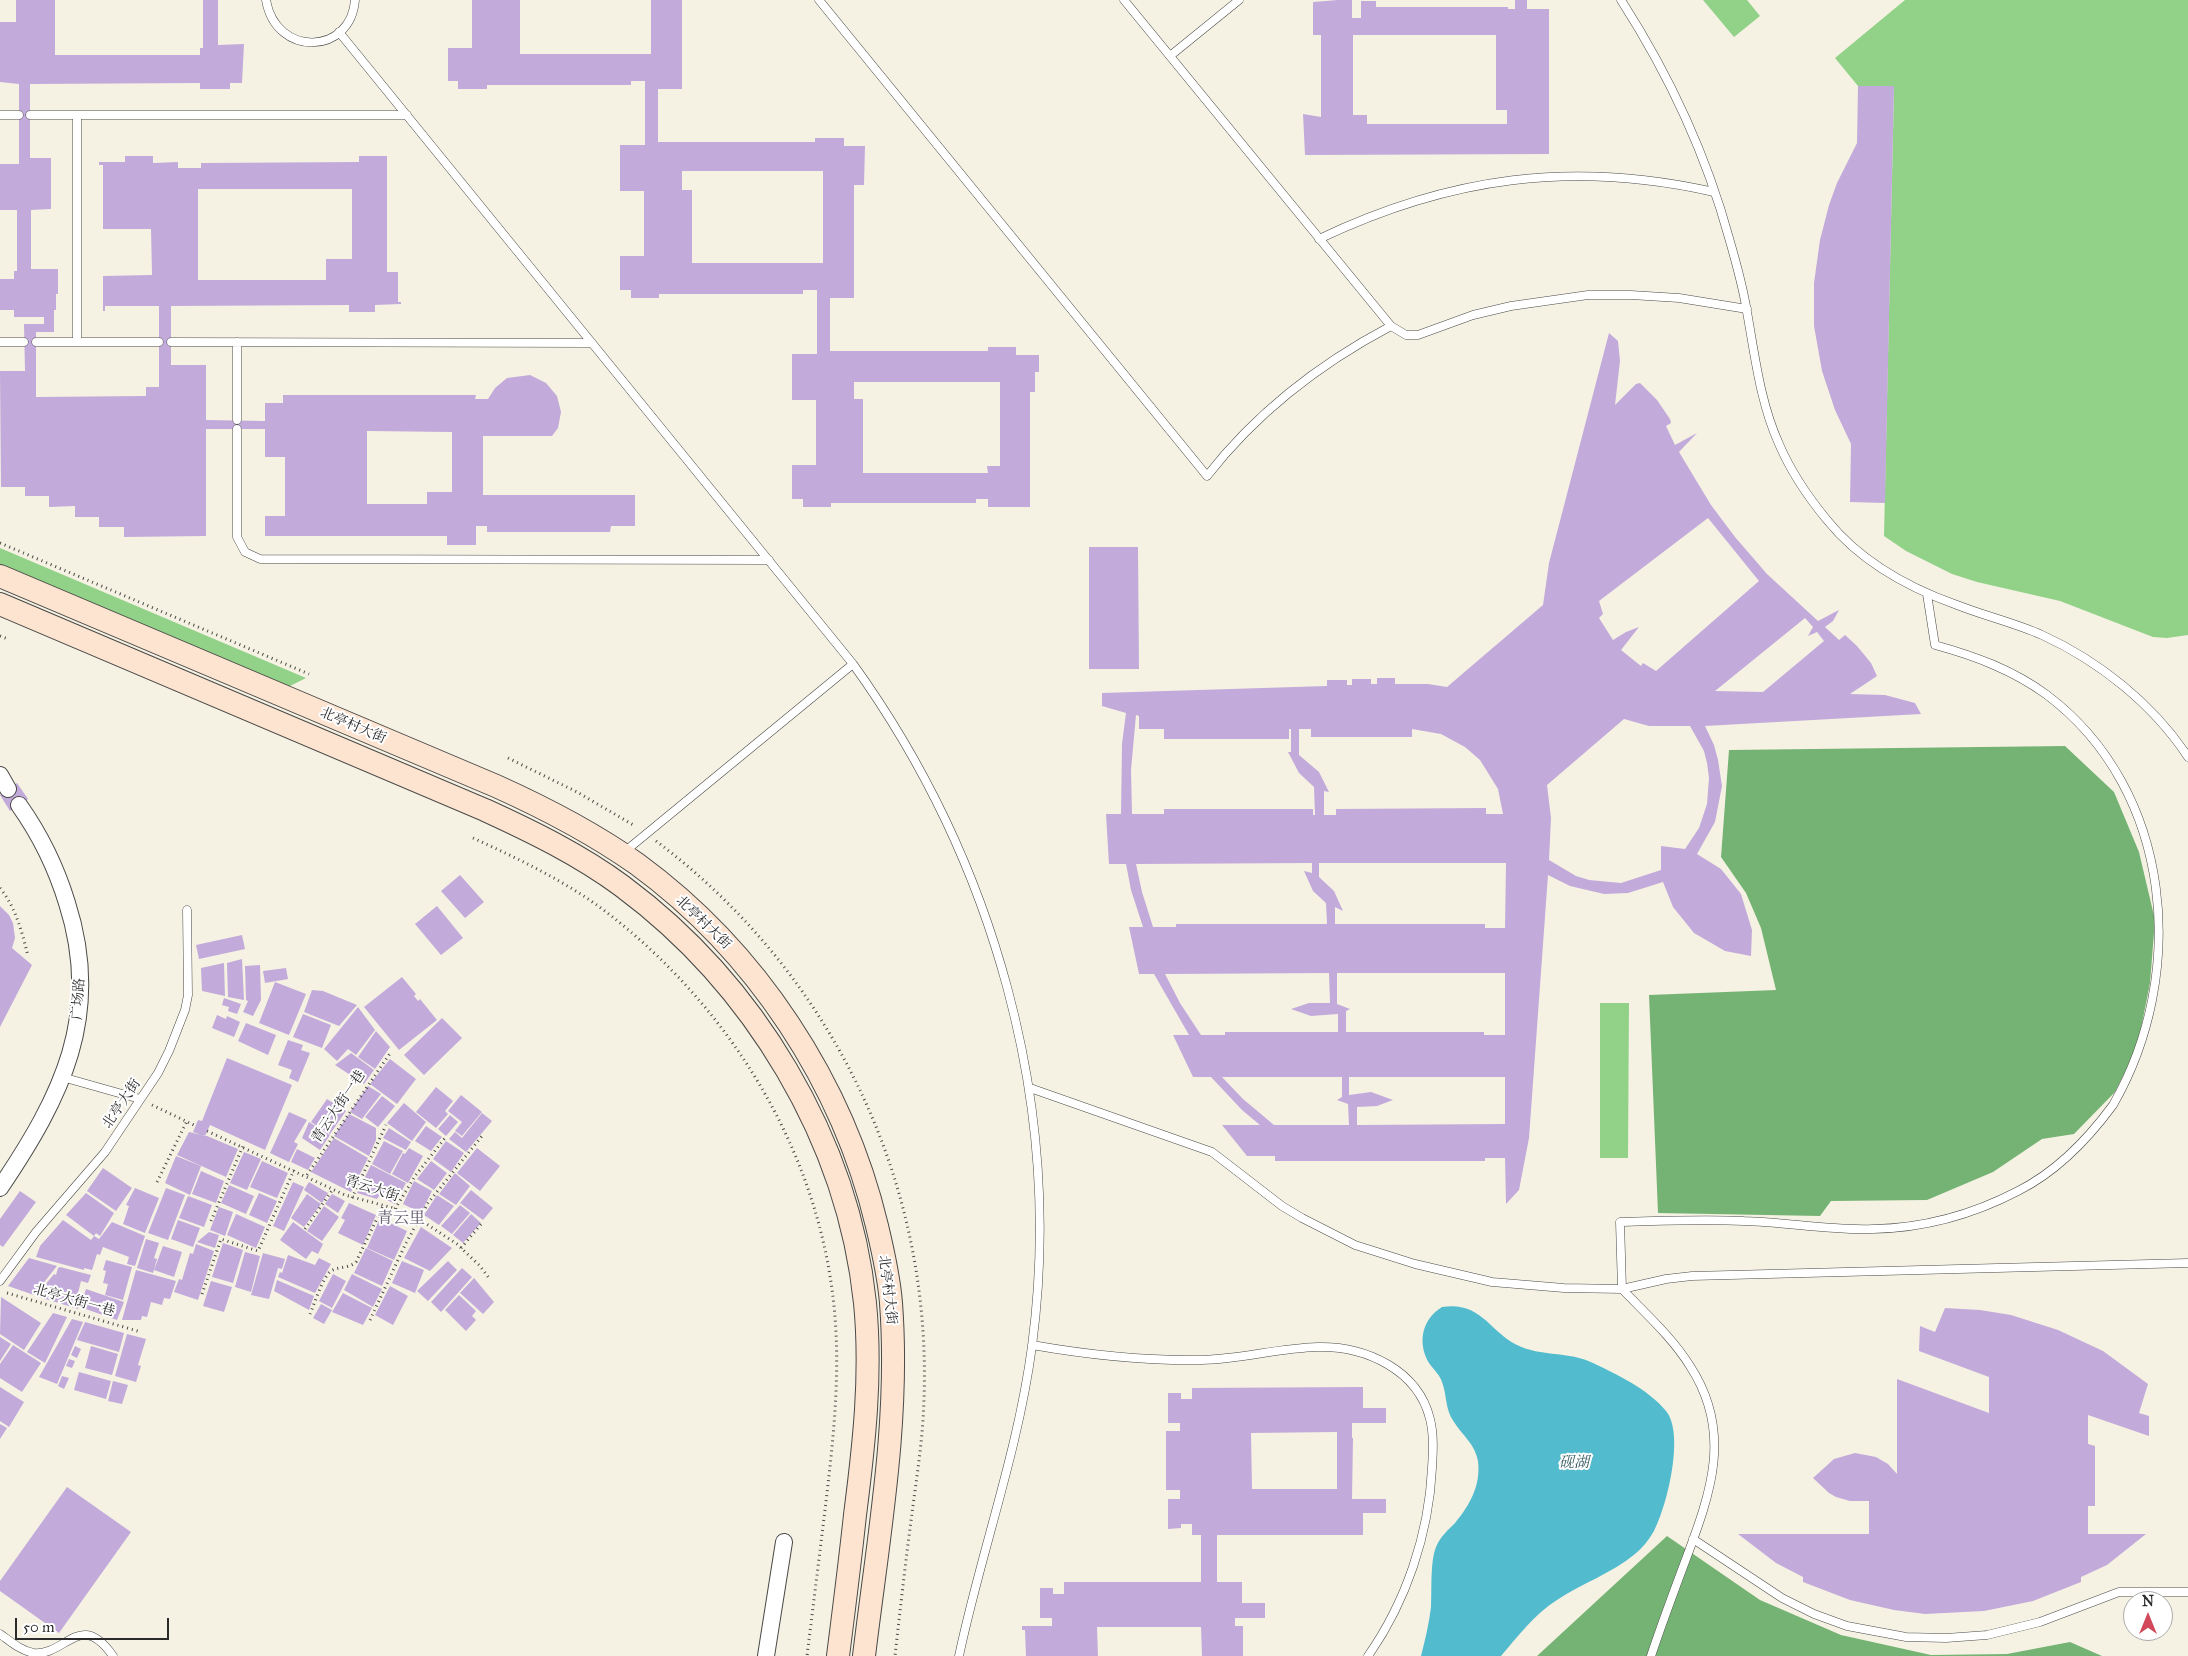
<!DOCTYPE html>
<html>
<head>
<meta charset="utf-8">
<style>
  body { margin:0 }
  #map { position:relative; width:2188px; height:1656px; overflow:hidden; background:#f6f2e3; font-family:"IM FELL Great Primer",serif }
  canvas { display:block }
  .north { position:absolute; left:2123px; top:1591px; width:50px; height:50px; box-sizing:border-box; background:#fff; border:1px solid #aaa; border-radius:50%; rotate:0deg; font-size:14px; font-weight:700; line-height:20px; text-align:center; color:#2b2b2b }
  .north::after { content:''; display:block; margin:auto; width:18px; height:22px; background:#d1495b; clip-path:polygon(50% 0,100% 100%,50% 72%,0 100%) }
  .scale { position:absolute; left:15px; top:1618px; width:154px; height:22px; box-sizing:border-box; border:2px solid #2b2b2b; border-top:0; padding-left:6px; font-size:15px; line-height:18px; white-space:nowrap; color:#2b2b2b; -webkit-text-stroke:4px #fff; paint-order:stroke }
</style>
</head>
<body>
<div id="map">
<canvas width="2188" height="1656"></canvas>
<div class="north">N</div>
<div class="scale">50 m</div>
</div>
<script>
const context = document.querySelector('canvas').getContext('2d');
context.lineJoin = 'round';
function paint(path, color) { context.fillStyle = color; context.fill(path, 'evenodd'); }
function stroke(path, color, width, dash) { context.strokeStyle = color; context.lineWidth = width; context.lineCap = dash ? 'butt' : 'round'; context.setLineDash(dash || []); context.stroke(path); }
function write(font, color, halo, rows, align = 'center') {
  context.font = font + ' "IM FELL Great Primer","Noto Serif SC",serif'; context.lineWidth = 4; context.setLineDash([]); context.textBaseline = 'middle'; context.strokeStyle = halo; context.fillStyle = color; for (const [text, x, y, turn = 0] of rows) {
    context.save(); context.translate(x, y); context.rotate((+turn || 0) * Math.PI / 180); context.textAlign = isNaN(turn) ? turn : align; if (halo) context.strokeText(text, 0, 0); context.fillText(text, 0, 0); context.restore();
  }
}
const green = new Path2D(`
  M1703,0H1747L1760,16L1734,37Z
  M1905,0H2188V635L2167,638L2153,637L2060,601L1977,582L1952,574L1906,551L1884,536L1894,87L1858,86L1835,58Z
  M0,548L306,678L288,687L0,564Z
  M1600,1003H1629L1628,1158H1600Z`);
const forest = new Path2D(`
  M2065,746L2114,792L2139,852L2155,920L2150,983L2137,1049L2115,1092L2074,1134L2042,1139L1993,1172L1927,1200L1831,1201L1820,1216L1658,1213L1649,995L1776,990L1761,928L1746,893L1721,857L1729,750Z
  M1667,1536L1760,1600L1841,1635L1931,1655L2007,1654L2070,1642L2102,1656H1537Z`);
const water = new Path2D(`
  M1442,1307C1481,1301 1489,1331 1517,1345C1541,1357 1569,1351 1593,1363C1618,1375 1648,1389 1666,1411C1685,1434 1667,1506 1654,1531C1649,1540 1642,1548 1635,1554C1611,1574 1582,1583 1557,1600C1535,1614 1518,1636 1501,1656H1421C1425,1640 1429,1624 1431,1607C1432,1590 1430,1562 1436,1547C1440,1537 1448,1530 1455,1523C1470,1505 1481,1485 1478,1461C1475,1444 1462,1435 1454,1422C1445,1410 1447,1395 1442,1382C1440,1375 1433,1369 1429,1363C1417,1343 1422,1319 1442,1307Z`);
const building = new Path2D(`
  M16,0H55V55H200V48H203V0H218V45L244,44L242,83H230V89H200V83L30,84V158H51V209L31,210V269H58V294H56V310H54V332H36V397L146,396V387H159V306H105V311H103V276L152,275L151,229H103V165H99V162H125V156H153V163L178,162V168H201V163L359,162V156H387V272H398V302H401V304L375,305V312H349V305L171,306V365H206V420L265,421V403H283V395H476L475,399H488L495,388L507,378L530,375L546,383L557,396L561,412L558,428L552,436H483V495H635V526H611L610,532H487V526H476V545H447V536H265V516H285V457H265V429H206V536L124,537V527H99V517H75V506L49,507V496H25V487H1L0,371H25L24,324H44V317H14V310H0V279H14V271H17V210H0V164H19V84L0,82V22H16ZM198,189H352V259H326V280H198ZM367,431L452,432V492H427V504H367Z
  M472,0H520V54H651V0H682V89H658V142H815V138H844V146H865L864,185H854V298H830V351H988V347H1016V355H1039V372H1035V392H1030V507H988V499H976V503H831V507H803V499H792V465H816V400H792V354H817V290H803V294H659V298H631V290H620V256H644V191H620V145H645V81H631V85H487V89H458V81H448V48H472ZM682,171H823V263H692V190H682ZM854,382H1000V466H987L988,473H863V399H854Z
  M1338,0H1352V18H1361V1H1376V7H1508V9H1515V0H1527V9H1549V154L1305,155L1303,114L1321,117V35H1313V2ZM1353,35H1496V110H1507V124H1367V115H1353Z
  M1858,86H1894L1885,503L1850,502L1851,444L1835,410L1822,371L1814,326V283L1820,240L1829,205L1837,183L1857,143Z
  M1609,333L1618,341L1620,361L1615,405L1636,384L1640,383L1657,400L1670,419L1671,423L1666,426L1675,445L1697,433L1679,452L1711,505L1735,537L1767,574L1818,621L1839,610L1833,621L1825,627L1839,640L1845,635L1857,646L1871,663L1877,676L1850,694L1885,695L1915,703L1921,714L1705,726L1714,745L1718,760L1722,786L1715,822L1697,854L1721,869L1741,894L1752,930L1751,956L1725,951L1694,933L1673,907L1663,882L1628,893L1604,894L1570,886L1548,875L1529,1138L1519,1190L1506,1204L1505,1158H1485V1161H1275V1156H1247L1222,1125H1260L1242,1110L1211,1077H1193L1173,1035H1189L1154,974H1139L1129,927H1143L1131,890L1126,864H1109L1106,814H1121L1122,744L1126,713L1102,706V693L1327,686V680H1347V685H1352V679H1371V684H1377V678H1395V684H1428L1447,687L1543,605L1549,563ZM1708,518L1759,581L1656,671L1643,663L1641,666L1621,650L1639,627L1626,632L1613,640L1599,618L1603,614L1599,601ZM1805,618L1813,627L1808,636L1817,632L1824,641L1763,692L1715,691ZM1136,715L1139,716V729H1164V739H1289V729H1291V752H1288L1299,773L1314,787L1315,815H1313V809H1164V814H1132L1131,770ZM1624,719L1649,726H1690L1704,751L1707,763L1709,778L1707,804L1699,828L1685,849L1661,846V870L1621,883L1589,880L1576,876L1549,860L1551,818L1547,785ZM1299,729H1311V737H1412V729L1441,734L1465,747L1480,760L1498,789L1503,814H1486V808L1336,809V815H1324V791L1329,792L1319,772L1299,755ZM1312,863V873L1304,871L1313,891L1326,903L1327,924H1176V927H1153L1142,892L1136,864ZM1319,863H1506L1505,928H1485V924H1335V907L1343,911L1334,891L1319,877ZM1329,973L1330,1003H1309L1291,1009L1311,1016L1338,1014V1032H1225V1035H1201L1180,1003L1165,974ZM1337,973H1505V1035H1484V1032H1346V1011L1350,1009L1337,1004ZM1222,1077H1342V1097L1337,1100L1348,1104L1349,1125H1274L1243,1099ZM1349,1077H1505V1124L1357,1125V1107L1377,1106L1393,1100L1371,1092L1349,1095Z
  M1089,547H1138L1139,669H1089Z
  M17,783L28,799L10,811L0,795Z
  M460,875L484,902L465,918L441,891Z
  M0,906L9,915L13,923L15,938L12,948L32,965L0,1027Z
  M437,906L463,938L441,955L415,924Z
  M242,935L245,949L199,959L196,945Z
  M242,959L244,1000L228,997L227,963Z
  M224,963L225,996L202,991L201,968Z
  M260,965L261,1000L253,1016L243,1012L248,1001L246,1000L245,966Z
  M286,968L288,979L265,983L263,971Z
  M402,977L416,994L414,996L418,1001L420,999L437,1020L399,1050L364,1007Z
  M275,982L306,994L289,1035L259,1023Z
  M312,990L323,991L357,1005L339,1026L304,1012Z
  M224,998L241,1004L237,1014L228,1011L229,1007L222,1005Z
  M358,1007L375,1030L356,1055L348,1049L337,1061L324,1049Z
  M303,1014L331,1025L322,1048L293,1037Z
  M217,1015L226,1019L227,1016L240,1022L234,1037L212,1028Z
  M442,1018L462,1038L424,1075L404,1055Z
  M246,1023L276,1035L268,1055L238,1041Z
  M376,1031L390,1047L375,1069L358,1057Z
  M288,1040L303,1045L301,1050L310,1053L298,1082L289,1078L292,1070L278,1065Z
  M351,1053L374,1070L364,1084L335,1065Z
  M227,1058L292,1085L265,1150L210,1125L205,1136L193,1132L198,1120L202,1121Z
  M390,1059L416,1079L397,1104L370,1084Z
  M368,1086L381,1094L362,1119L350,1112Z
  M436,1087L453,1101L445,1111L448,1114L436,1128L416,1112Z
  M461,1095L482,1112L462,1136L455,1131L462,1122L448,1111Z
  M382,1096L395,1106L378,1127L365,1117Z
  M327,1099L346,1111L330,1134L311,1122Z
  M404,1103L426,1122L412,1141L387,1123Z
  M289,1112L307,1120L294,1142L298,1144L289,1162L270,1153Z
  M482,1113L492,1121L466,1152L449,1139L455,1132L462,1138Z
  M349,1114L376,1128V1140L369,1156L334,1136Z
  M450,1115L458,1122L446,1136L438,1129Z
  M309,1122L330,1135L320,1150L302,1138Z
  M426,1126L442,1137L431,1151L415,1141Z
  M389,1128L411,1142L406,1150L383,1138Z
  M189,1132L207,1136L238,1149L226,1177L177,1155Z
  M334,1138L368,1158L351,1192L311,1172Z
  M384,1141L403,1151L390,1174L372,1164Z
  M446,1141L464,1153L451,1172L433,1159Z
  M409,1148L423,1156L408,1183L392,1174L403,1153L405,1154Z
  M477,1148L500,1166L480,1191L457,1173Z
  M297,1149L315,1158L308,1170L291,1162Z
  M244,1152L261,1159L247,1190L230,1183Z
  M176,1156L201,1166L190,1195L165,1183Z
  M262,1161L288,1173L277,1198L250,1187Z
  M431,1161L447,1173L434,1190L417,1179Z
  M371,1165L406,1183L395,1204L379,1196L377,1199L357,1193Z
  M103,1168L132,1188L116,1211L87,1191Z
  M201,1171L224,1181L216,1203L192,1194Z
  M455,1173L470,1186L456,1205L439,1194Z
  M414,1181L432,1191L421,1213L403,1204Z
  M293,1182L304,1187L284,1231L273,1226Z
  M309,1182L328,1193L322,1203L304,1190Z
  M229,1185L254,1196L246,1214L221,1203Z
  M135,1188L159,1198L145,1233L123,1224L129,1206L126,1205Z
  M166,1188L185,1195L168,1240L148,1233Z
  M471,1190L493,1208L483,1220L460,1203Z
  M20,1191L36,1202L3,1247L0,1245V1219Z
  M86,1193L114,1213L100,1236L96,1233L94,1236L66,1215Z
  M259,1193L277,1201L267,1223L249,1215Z
  M307,1194L321,1204L304,1227L291,1218Z
  M332,1194L345,1201L338,1213L325,1204Z
  M437,1195L454,1206L439,1225L424,1215Z
  M188,1196L212,1205L204,1227L179,1218Z
  M349,1203L376,1215L363,1245L338,1233L345,1220L341,1218Z
  M460,1205L470,1213L452,1234L441,1226Z
  M324,1206L339,1217L322,1241L307,1231Z
  M219,1207L233,1212L225,1236L210,1230Z
  M236,1214L265,1227L256,1248L227,1235Z
  M471,1214L481,1223L463,1243L453,1235Z
  M380,1218L407,1231L394,1260L367,1248Z
  M63,1220L91,1240L94,1236L99,1239L112,1222L145,1236L135,1266L127,1264L129,1257L103,1247L100,1255L97,1254L92,1270L84,1268V1270L36,1257L40,1246Z
  M178,1220L200,1228L193,1247L171,1239Z
  M293,1222L323,1244L318,1254L312,1251L306,1259L280,1240Z
  M421,1227L452,1248L430,1271L404,1258Z
  M209,1232L219,1235L215,1248L197,1242Z
  M146,1239L159,1243L154,1258L157,1259L153,1273L137,1268Z
  M223,1243L243,1250L233,1283L212,1277Z
  M196,1244L214,1251L198,1300L174,1292L179,1279L182,1280L190,1253L193,1254Z
  M163,1246L182,1252L174,1277L154,1270Z
  M366,1248L393,1261L382,1286L354,1273Z
  M245,1252L260,1256L251,1292L235,1287Z
  M263,1253L285,1259L282,1269L278,1268L269,1299L251,1295Z
  M288,1255L315,1265L319,1258L331,1264L315,1293L278,1277L280,1272L282,1273Z
  M29,1258L57,1266L34,1295L8,1286Z
  M106,1260L132,1267L123,1300L105,1295L108,1284L103,1283L106,1271L103,1270Z
  M402,1261L424,1270L415,1293L392,1283Z
  M448,1261L457,1270L428,1301L417,1291Z
  M60,1267L91,1275L88,1283L81,1281L77,1297L81,1298L78,1309L36,1296L54,1274L56,1275L58,1268Z
  M462,1268L472,1277L441,1312L431,1302Z
  M136,1270L176,1281L170,1299L164,1298L162,1305L151,1302L147,1317L142,1316L141,1320H122Z
  M333,1274L346,1281L332,1308L319,1301Z
  M352,1274L382,1289L373,1307L344,1290Z
  M474,1278L494,1302L483,1314L460,1293Z
  M277,1280L314,1296L309,1310L274,1291Z
  M211,1281L232,1287L224,1312L203,1306Z
  M390,1286L408,1296L393,1325L375,1315Z
  M86,1289L124,1302L117,1320L80,1307Z
  M343,1293L372,1308L363,1325L332,1312Z
  M459,1295L476,1311L472,1316L476,1320L466,1331L445,1310Z
  M1,1297L41,1323L24,1350L0,1334Z
  M321,1304L332,1310L324,1324L313,1318Z
  M1945,1308L1980,1310L2011,1315L2058,1330L2103,1351L2148,1384L2139,1413L2149,1416V1436L2088,1415V1444L2095,1446V1506H2088V1534H2146L2107,1565L2081,1577V1582L2033,1601L1984,1611L1925,1614L1894,1610L1850,1600L1803,1582V1577L1776,1563L1738,1534H1869V1501H1850L1836,1497L1829,1493L1813,1478L1834,1459L1855,1453L1876,1457L1888,1464L1897,1474V1379L1989,1413V1377L1919,1351L1920,1326L1935,1332Z
  M53,1313L67,1317L45,1363L27,1352Z
  M72,1319L83,1322L57,1384L39,1377Z
  M85,1322L124,1333L119,1352L77,1340Z
  M127,1334L146,1339L138,1365L141,1366L136,1382L115,1376Z
  M0,1337L11,1344L0,1361Z
  M13,1345L41,1363L22,1392L0,1378V1364Z
  M75,1346L81,1349L77,1358L71,1355Z
  M91,1346L118,1354L112,1375L85,1368Z
  M69,1359L75,1361L72,1368L66,1366Z
  M79,1372L111,1381L106,1399L74,1390Z
  M62,1376L69,1378L64,1389L58,1386Z
  M113,1381L128,1385L122,1404L108,1401Z
  M0,1387L24,1402L9,1427L0,1421Z
  M1363,1387V1408H1386V1423H1352V1438H1353L1352,1499H1386V1513H1363V1535H1217V1582H1242V1603H1265V1618H1235V1626H1243V1656H1202L1201,1627H1097L1098,1656H1026L1025,1630H1022V1626H1052V1618H1040V1588H1053V1594H1064V1582H1201V1535H1192V1524H1181V1528L1168,1529V1499H1180V1490H1166V1431H1180V1423H1168V1393H1181V1399H1192V1388ZM1337,1432V1489H1252L1251,1433Z
  M0,1424L7,1428L0,1439Z
  M67,1487L131,1532L59,1633L0,1591V1581Z`);
const path = new Path2D(`
  M0,543L309,674
  M0,636L8,639
  M508,758L577,792L635,826
  M473,838C519,859 565,881 605,911C729,1006 818,1149 834,1306C841,1375 833,1442 825,1510C819,1559 813,1607 807,1656
  M656,841C831,972 932,1181 924,1399C923,1440 916,1481 911,1521C905,1566 900,1611 895,1656
  M0,888C16,908 22,932 28,956
  M152,1105L196,1126
  M207,1131L345,1195L393,1208L419,1219L457,1244L480,1266L489,1278
  M307,1175L391,1052
  M157,1182L187,1121
  M352,1198L386,1125
  M395,1209L415,1176L445,1138
  M211,1221L243,1146
  M305,1229L333,1189
  M461,1248L482,1223
  M7,1293L141,1332
  M202,1294L221,1239L258,1251L294,1170
  M310,1314C314,1305 323,1276 331,1271C339,1266 348,1269 356,1262L383,1206
  M370,1320L405,1245L428,1203L482,1136`);
const service = new Path2D(`
  M266,0C276,58 351,55 355,0
  M819,0L1207,476C1257,412 1319,364 1391,326L1124,0
  M1621,0C1668,73 1706,154 1729,238C1736,262 1743,287 1747,312C1755,356 1760,402 1779,444C1791,472 1808,497 1827,520C1860,561 1909,588 1957,605C1985,616 2015,623 2042,635C2099,661 2153,704 2188,757
  M339,32L853,664C994,860 1064,1105 1032,1346C1018,1452 981,1552 959,1656
  M1170,56L1239,0
  M0,115H19
  M30,115H407
  M77,115V342
  M1319,239C1449,177 1573,160 1714,192
  M1391,326L1406,335H1418L1473,315L1511,306L1588,295H1631L1679,298L1747,309
  M0,342H24
  M36,342H159
  M171,342L592,343
  M237,342V420
  M237,429V537L245,552L260,559L769,560
  M623,853L853,664
  M62,1077L140,1099
  M1030,1088L1212,1152L1282,1206L1302,1218L1355,1245L1415,1264L1492,1282L1564,1288L1622,1289L1666,1279L1692,1276L2188,1263
  M0,1281L36,1232L105,1152L158,1073L169,1051L185,1010L188,995L187,910
  M1032,1345C1089,1355 1144,1361 1202,1360C1241,1359 1279,1348 1318,1347C1366,1346 1418,1370 1430,1419C1434,1435 1433,1452 1432,1468C1429,1534 1406,1602 1368,1656
  M1693,1539L1782,1598L1814,1614L1847,1626L1906,1637L1946,1638L1987,1635L2040,1622L2119,1592H2188
  M0,1634C10,1641 21,1651 34,1653C66,1656 80,1609 113,1656
  M1651,1656C1662,1623 1674,1591 1686,1559C1711,1492 1733,1432 1690,1366C1672,1337 1645,1313 1622,1289L1620,1222C1661,1221 1703,1219 1744,1221C1787,1222 1830,1231 1873,1229C1925,1228 1972,1215 2018,1191C2056,1172 2088,1139 2113,1105C2188,975 2174,791 2047,695C2013,670 1975,656 1935,645L1927,594`);
const minor = new Path2D(`
  M0,775L8,789
  M0,1188C62,1096 103,1015 67,903C56,867 41,836 19,805
  M766,1656L784,1542`);
const secondary = new Path2D(`
  M0,576L496,786C545,808 593,833 637,864C756,951 843,1083 877,1226C883,1251 889,1277 891,1303C900,1421 878,1539 864,1656
  M0,604L485,810C533,832 580,855 622,886C754,984 848,1139 865,1303C872,1374 864,1445 855,1515C850,1562 844,1609 838,1656`);
const streetNames = [
  ["北亭村大街",353,726,23],
  ["北亭村大街",703,923,44],
  ["广场路",79,999,-86],
  ["北亭大街",122,1104,-56],
  ["青云大街一巷",339,1107,-56],
  ["青云大街",372,1189,18],
  ["北亭村大街",887,1290,83],
  ["北亭大街一巷",74,1301,16]
];
const waterNames = [
  ["砚湖",1574,1463]
];
const quarterNames = [
  ["青云里",401,1219]
];
paint(green, '#92d188');
paint(forest, '#75b374');
paint(water, '#52bcce');
paint(building, '#c2aadb');
stroke(service, '#494947', 9);
stroke(minor, '#494947', 18);
stroke(secondary, '#494947', 24);
stroke(path, '#494947', 3, [1, 4]);
stroke(service, '#fff', 8);
stroke(minor, '#fff', 16);
stroke(secondary, '#fde4d0', 22);
write('14px', '#2b2b2b', '#fff', streetNames);
write('italic 15px', '#395e64', '#fff', waterNames);
write('16px', '#605769', '#fff', quarterNames);
</script>
</body>
</html>
